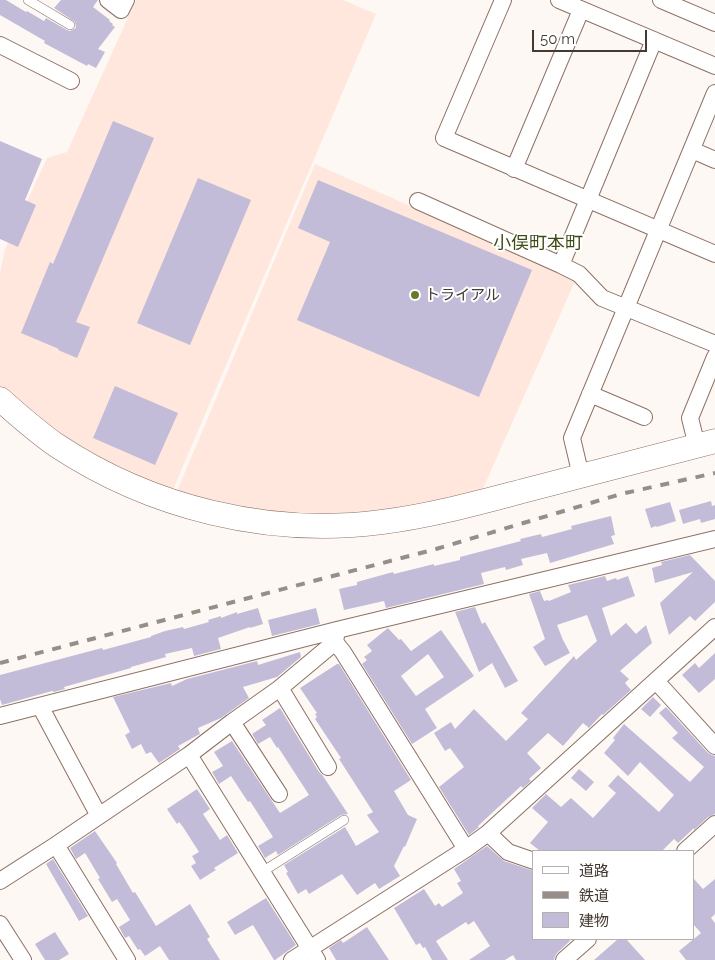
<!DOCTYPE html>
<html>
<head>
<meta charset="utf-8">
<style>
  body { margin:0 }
  #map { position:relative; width:715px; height:960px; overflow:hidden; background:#fef8f5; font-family:Raleway,"Noto Sans JP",sans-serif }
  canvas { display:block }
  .legend { position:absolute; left:532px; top:850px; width:162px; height:90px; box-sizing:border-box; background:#fff; border:1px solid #b5b0ad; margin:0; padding:6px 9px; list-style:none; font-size:15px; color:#453933 }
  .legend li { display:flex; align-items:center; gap:10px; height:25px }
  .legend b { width:25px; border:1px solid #b5b0ad }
  .scale { position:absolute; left:532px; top:30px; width:115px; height:22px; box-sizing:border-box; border:2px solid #453933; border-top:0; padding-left:6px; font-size:15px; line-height:18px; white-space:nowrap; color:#453933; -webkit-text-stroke:4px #fff; paint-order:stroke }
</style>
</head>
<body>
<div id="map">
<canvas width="715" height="960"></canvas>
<ul class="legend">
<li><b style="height:6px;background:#fff"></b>道路</li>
<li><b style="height:6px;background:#978d89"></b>鉄道</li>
<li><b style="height:14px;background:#c3bcd8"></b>建物</li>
</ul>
<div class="scale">50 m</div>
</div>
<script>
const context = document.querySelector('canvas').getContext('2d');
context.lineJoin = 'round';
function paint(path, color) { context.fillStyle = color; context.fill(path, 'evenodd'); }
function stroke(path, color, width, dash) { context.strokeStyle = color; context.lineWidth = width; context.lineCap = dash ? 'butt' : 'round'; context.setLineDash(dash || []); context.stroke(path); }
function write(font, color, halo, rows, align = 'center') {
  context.font = font + ' Raleway,"Noto Sans JP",sans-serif'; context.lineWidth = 4; context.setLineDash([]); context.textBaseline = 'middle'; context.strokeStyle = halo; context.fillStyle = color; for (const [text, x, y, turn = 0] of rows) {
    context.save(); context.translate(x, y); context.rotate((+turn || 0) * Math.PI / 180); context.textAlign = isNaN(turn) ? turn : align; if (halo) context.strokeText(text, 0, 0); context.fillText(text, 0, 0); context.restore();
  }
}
const built = new Path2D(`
  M136,0H343L376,14L172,492L85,452L7,394L0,386V273L5,249L47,158L67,152Z
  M315,164L576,279L482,491L427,505L362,515H292L224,504L177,491Z`);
const building = new Path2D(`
  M0,0H6L26,12L27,11L44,21L46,18L67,30L70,31L76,28L75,22L54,8L61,0H98L93,7L110,20L109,21L113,24L112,25L115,27L98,49L105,52L96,68L88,64L87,66L44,43L45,41L0,15Z
  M113,121L154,138L76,322L90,327L77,358L58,350L59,349L21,333L50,262L53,264Z
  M0,141L42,159L25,200L36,205L18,247L0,239Z
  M198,178L251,200L190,345L137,323Z
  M318,180L532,270L479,397L297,320L330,242L298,228Z
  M115,386L178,413L155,465L93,438Z
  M711,501L712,506L715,505V519L701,523L700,519L683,524L679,510Z
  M670,502L676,521L657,527L656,526L651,528L645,509Z
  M611,516L615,535L611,536L614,544L550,563L547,553L521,559L523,565L506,570L505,567L481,573L484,584L386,608L384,601L344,610L339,589L357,585V582L393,572L394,574L434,564V566L460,560V557L521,541L520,539L541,534L542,537L572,529L571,526Z
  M690,555L715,581V602L695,621L690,616L669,635L660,603L693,572L655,583L652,568L662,565L661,562Z
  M605,576L607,581L616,578L617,580L628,576L635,596L602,608L611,636L626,623L636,634L646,625L652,643L620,671L629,679L625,683L631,690L603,715L602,714L589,728L583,723L563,746L548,733L527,753L541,768L529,779L531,781L523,788L521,786L478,826L479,827L469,835L439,787L464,767L450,748L445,751L434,733L451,722L455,729L474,709L506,741L528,719L521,713L574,656L576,660L597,641L587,615L557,625L563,640L570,653L545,666L533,647L545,639L529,594L540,591L544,601L548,600L549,601L571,592L568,585Z
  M475,607L482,624L485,622L518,681L505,688L492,663L479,672L455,612Z
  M258,608L263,624L250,628V627L218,638L221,649L194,656L192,648L165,654L166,657L131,667V668L64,687L65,689L54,692L52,691L2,705L0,699V675L102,648L103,650L151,637V636L165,631L183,627L184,629L209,622L208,620L221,616V618L237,612V614Z
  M316,608L320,624L272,636L268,620Z
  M388,628L399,640L401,639L411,651L441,630L474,676L425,709L437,728L412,744L362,664L367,660L364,657L372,651L367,645ZM428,654L444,677L416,696L401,676Z
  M300,652L301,657L277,677L243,687L249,698L221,718L198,728L200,734L178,746L180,749L159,763L151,752L146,754L141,744L132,749L125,735L130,732L113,697L171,683L172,686L187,679L257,661L258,665Z
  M715,653V679L699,693L682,675L695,663L699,668Z
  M337,664H339L411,780L394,791L408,815L417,819L405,847L404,846L394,866L400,876L379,889L375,883L357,895L342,874L309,894L306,889L298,894L286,873L288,872L284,865L345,827L356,846L379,832L367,815L373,812L339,759L341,758L315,719L317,717L315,714L317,713L300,688Z
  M653,697L661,705L650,717L641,709Z
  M666,707L708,753L712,755L715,756V814L708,817L694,830V828L678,843L674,839L662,851H540L530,843L548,822L532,808L546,794L561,807L571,798L593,818L616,793L608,786L618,775L659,812L674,795L640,762L628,776L604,753L615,740L613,738L624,724L690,782L704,767L672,738L678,733L659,713Z
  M280,708L319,772L323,776L348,814L341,815L278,855L276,851L265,858L258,846L273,837L250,801L248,802L231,776L219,784L212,772L223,766L214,752L232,741L280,813L309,795L278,747L277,748L270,737L258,744L252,734L266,725L262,720Z
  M579,769L594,782L586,791L571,778Z
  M197,789L210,809L203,814L220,840L227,835L238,853L214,868L216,870L200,880L191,866L196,863L192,856L199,852L183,827L179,822L177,824L167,809Z
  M95,831L117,863L116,864L133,893L135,892L156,926L190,904L210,937L207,939L220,960H169L160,946L145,956L140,949L138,950L129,936L125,938L119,927L130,920L117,899L112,902L98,879L100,878L85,853L76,859L70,848Z
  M487,846L504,861L534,871V939H568L570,941L557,953L555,956L554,960H516L513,955L505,960H469L490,946L474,921L468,925L466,922L436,941L448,960H432L425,947L423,948L420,943L416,945L394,908L424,889L435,906L439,903L442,907L463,893L457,883L461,881L454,869Z
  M53,859L88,916L79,921L46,864Z
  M694,879L703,889L715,879V914L711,918L715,923V960H686L679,951L701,933L694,925Z
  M266,898L296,945L275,960H274L253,925L235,935L227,922Z
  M367,927L389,960H336L329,948L341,940L343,943Z
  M55,932L69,954L59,960H45L35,944Z
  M618,939H626L645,960H594Z`);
const lane = new Path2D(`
  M28,0L70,25
  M262,872L344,820`);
const street = new Path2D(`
  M108,0L121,10L126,0
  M503,0L444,138L715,254
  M559,0L715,66
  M661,0L715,23
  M0,45L71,81
  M692,150L715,160
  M514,169L581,10
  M418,201L561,265L579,274L602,298L715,344
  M561,265L654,40
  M590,394L644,417
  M697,446L690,418L715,357
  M581,476L572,438L715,93
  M335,642L343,652L466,849
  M656,681L715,746
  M280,688L328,767
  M40,706L99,816
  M0,716L337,630L715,539
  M232,722L279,794
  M189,755L317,960
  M488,833L508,852L534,861
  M56,845L127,960
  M685,851L715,824
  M0,881L56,845L189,755L232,722L280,688L335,642L337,630
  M0,924L23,960
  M292,960L466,849L488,833L715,627
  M564,960L588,939`);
const secondary = new Path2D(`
  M0,399C18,415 36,431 56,445C151,508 269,537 382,522C430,516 477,503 523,491C587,474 651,458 715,441`);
const rail = new Path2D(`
  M0,663L436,549L621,494L715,473`);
const markers = [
  [415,295,5,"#657a2a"]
];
const poiNames = [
  ["トライアル",425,295]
];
const quarterNames = [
  ["小俣町本町",538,244]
];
paint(built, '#ffe7dd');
paint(building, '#c3bcd8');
stroke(lane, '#8c7165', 10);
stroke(street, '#8c7165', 18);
stroke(secondary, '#8c7165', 25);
stroke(lane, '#fff', 9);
stroke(street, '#fff', 16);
stroke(secondary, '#fff', 24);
stroke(rail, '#978d89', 4, [9, 9]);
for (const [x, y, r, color] of markers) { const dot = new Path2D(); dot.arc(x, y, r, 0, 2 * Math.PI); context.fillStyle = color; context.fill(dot); stroke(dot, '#fff', 2); }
write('15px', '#453933', '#fff', poiNames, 'left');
write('18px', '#3e4b14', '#fff', quarterNames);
</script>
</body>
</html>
